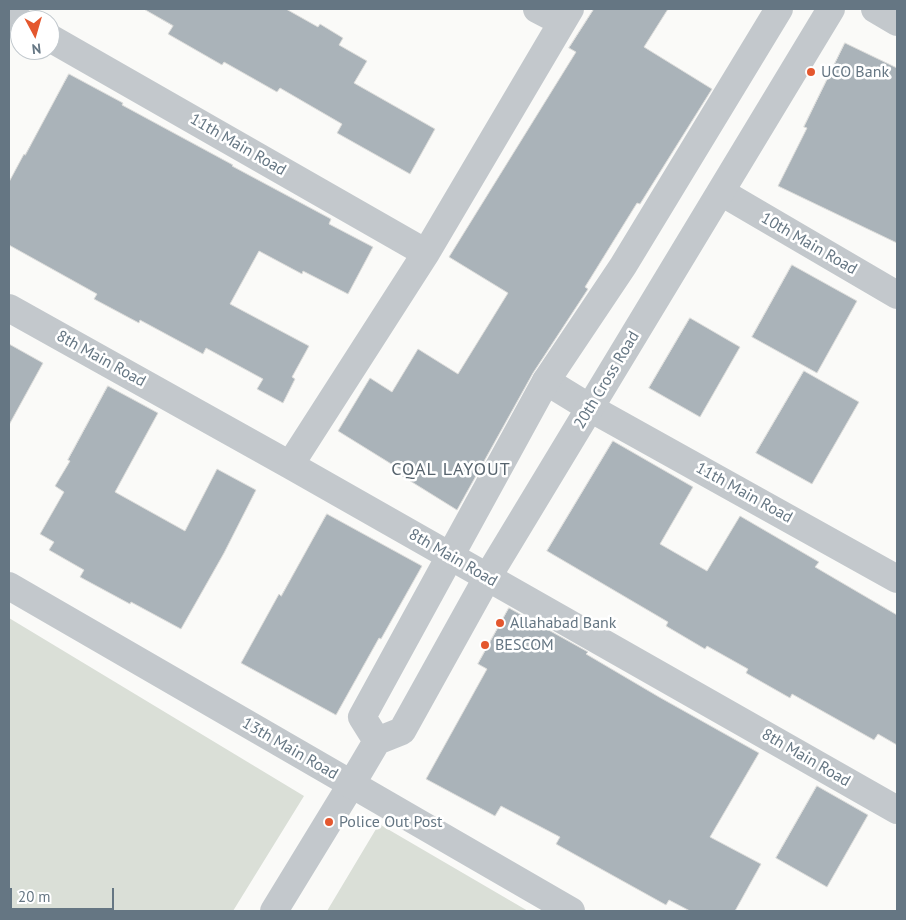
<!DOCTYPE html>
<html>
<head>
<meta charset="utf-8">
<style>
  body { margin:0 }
  #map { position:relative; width:906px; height:920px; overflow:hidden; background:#fafaf8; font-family:"PT Sans",sans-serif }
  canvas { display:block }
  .frame { position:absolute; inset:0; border:10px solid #657683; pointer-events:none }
  .north { position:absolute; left:10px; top:10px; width:50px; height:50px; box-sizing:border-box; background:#fff; border:1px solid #c1c8cd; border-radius:50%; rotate:174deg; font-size:14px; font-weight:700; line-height:20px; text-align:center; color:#657683 }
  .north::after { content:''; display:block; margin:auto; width:18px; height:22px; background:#e4572e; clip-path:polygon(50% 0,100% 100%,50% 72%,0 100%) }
  .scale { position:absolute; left:10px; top:888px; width:104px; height:22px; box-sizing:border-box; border:2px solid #657683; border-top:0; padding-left:6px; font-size:15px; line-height:18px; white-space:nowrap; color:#657683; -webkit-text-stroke:4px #fff; paint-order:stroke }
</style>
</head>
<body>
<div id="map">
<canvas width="906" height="920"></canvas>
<div class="frame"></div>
<div class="north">N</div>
<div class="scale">20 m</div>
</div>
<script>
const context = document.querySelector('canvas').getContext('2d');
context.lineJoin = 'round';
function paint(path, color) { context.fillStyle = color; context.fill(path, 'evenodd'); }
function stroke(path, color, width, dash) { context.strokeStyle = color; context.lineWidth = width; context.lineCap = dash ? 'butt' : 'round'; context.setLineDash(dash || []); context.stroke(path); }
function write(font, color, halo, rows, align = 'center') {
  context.font = font + ' "PT Sans",sans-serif'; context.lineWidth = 5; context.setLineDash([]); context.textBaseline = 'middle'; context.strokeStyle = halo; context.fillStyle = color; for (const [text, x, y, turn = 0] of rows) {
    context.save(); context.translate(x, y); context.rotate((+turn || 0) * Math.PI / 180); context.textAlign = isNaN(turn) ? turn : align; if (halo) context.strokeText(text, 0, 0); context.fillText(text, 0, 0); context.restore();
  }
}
const green = new Path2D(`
  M9,618L304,796L233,911H9Z
  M379,824L528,911H327Z`);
const building = new Path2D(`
  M144,9H286L318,27L320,24L343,38L339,45L367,61L354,83L435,129L410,174L337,133L342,124L280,88L277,92L224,62L222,65L168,34L173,26Z
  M594,9H668L644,47L712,89L640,204L637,203L585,287L588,289L533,373L457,510L399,474L401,470L338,431L370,378L392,392L418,349L458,374L508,293L449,257L576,52L569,48Z
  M845,43L897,68V243L778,186L807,128L804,127Z
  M69,74L123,103L122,105L233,165L232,166L331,219L329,224L373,247L348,294L303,271L302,274L259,251L230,304L309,346L292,377L295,379L283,403L257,389L263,379L206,348L203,354L140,320L139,323L94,299L97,294L9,245V182L24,154L25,155Z
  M792,265L857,301L817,373L752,337Z
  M690,318L740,347L700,417L649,388Z
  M9,344L43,363L9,425Z
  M804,371L859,402L812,484L756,453Z
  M108,386L158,413L115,492L185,531L217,469L256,490L224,553L181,629L131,602L130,604L80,577L84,570L49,550L54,542L40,534L64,492L55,486L70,461L68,460Z
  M613,441L693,487L660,544L707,571L740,516L819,562L815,567L897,615V745L878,734L874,740L792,694L790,698L746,673L748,669L707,646L705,649L666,626L668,622L547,551Z
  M327,514L422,566L381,639L379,638L336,715L241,663L279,594L281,596Z
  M509,608L588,652L586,654L659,697L759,753L710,837L761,864L735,911H690L669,900L666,905L556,844L560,837L501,806L495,816L426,779L487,669L478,664Z
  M817,786L868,815L827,887L776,858Z`);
const minor = new Path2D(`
  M537,9L562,22
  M875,9L897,22
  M9,14L20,21
  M50,38L426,253
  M721,192L897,295
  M9,308L290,465L897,810
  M546,381L590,408L897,579
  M290,465L426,253L570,9
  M274,911L351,785`);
const tertiary = new Path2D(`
  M9,586L571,911
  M377,741L362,717L546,381L623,266L779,9
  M351,785L377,741L402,731L487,578L831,9`);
const markers = [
  [811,72,5,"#e4572e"],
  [500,623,5,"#e4572e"],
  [485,645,5,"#e4572e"],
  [329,822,5,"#e4572e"]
];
const poiNames = [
  ["UCO Bank",821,72],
  ["Allahabad Bank",510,623],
  ["BESCOM",495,645],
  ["Police Out Post",339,822]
];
const streetNames = [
  ["11th Main Road",238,145,30],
  ["10th Main Road",809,244,30],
  ["8th Main Road",101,359,29],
  ["20th Cross Road",607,380,-59],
  ["11th Main Road",744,493,29],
  ["8th Main Road",453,558,30],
  ["13th Main Road",290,749,30],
  ["8th Main Road",806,758,30]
];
const neighbourhoodNames = [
  ["CQAL LAYOUT",451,470]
];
paint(green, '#dadfd7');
paint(building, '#aab3b9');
stroke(building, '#dcdcda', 1);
stroke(minor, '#c3c8cc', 28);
stroke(tertiary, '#c3c8cc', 28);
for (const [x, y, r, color] of markers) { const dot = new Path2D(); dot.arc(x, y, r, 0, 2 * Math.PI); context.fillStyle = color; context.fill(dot); stroke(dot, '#fff', 2); }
write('16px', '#657683', '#fff', poiNames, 'left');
write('16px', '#657683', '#fff', streetNames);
context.letterSpacing = '1px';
write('18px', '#57646e', '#fff', neighbourhoodNames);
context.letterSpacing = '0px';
</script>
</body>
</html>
